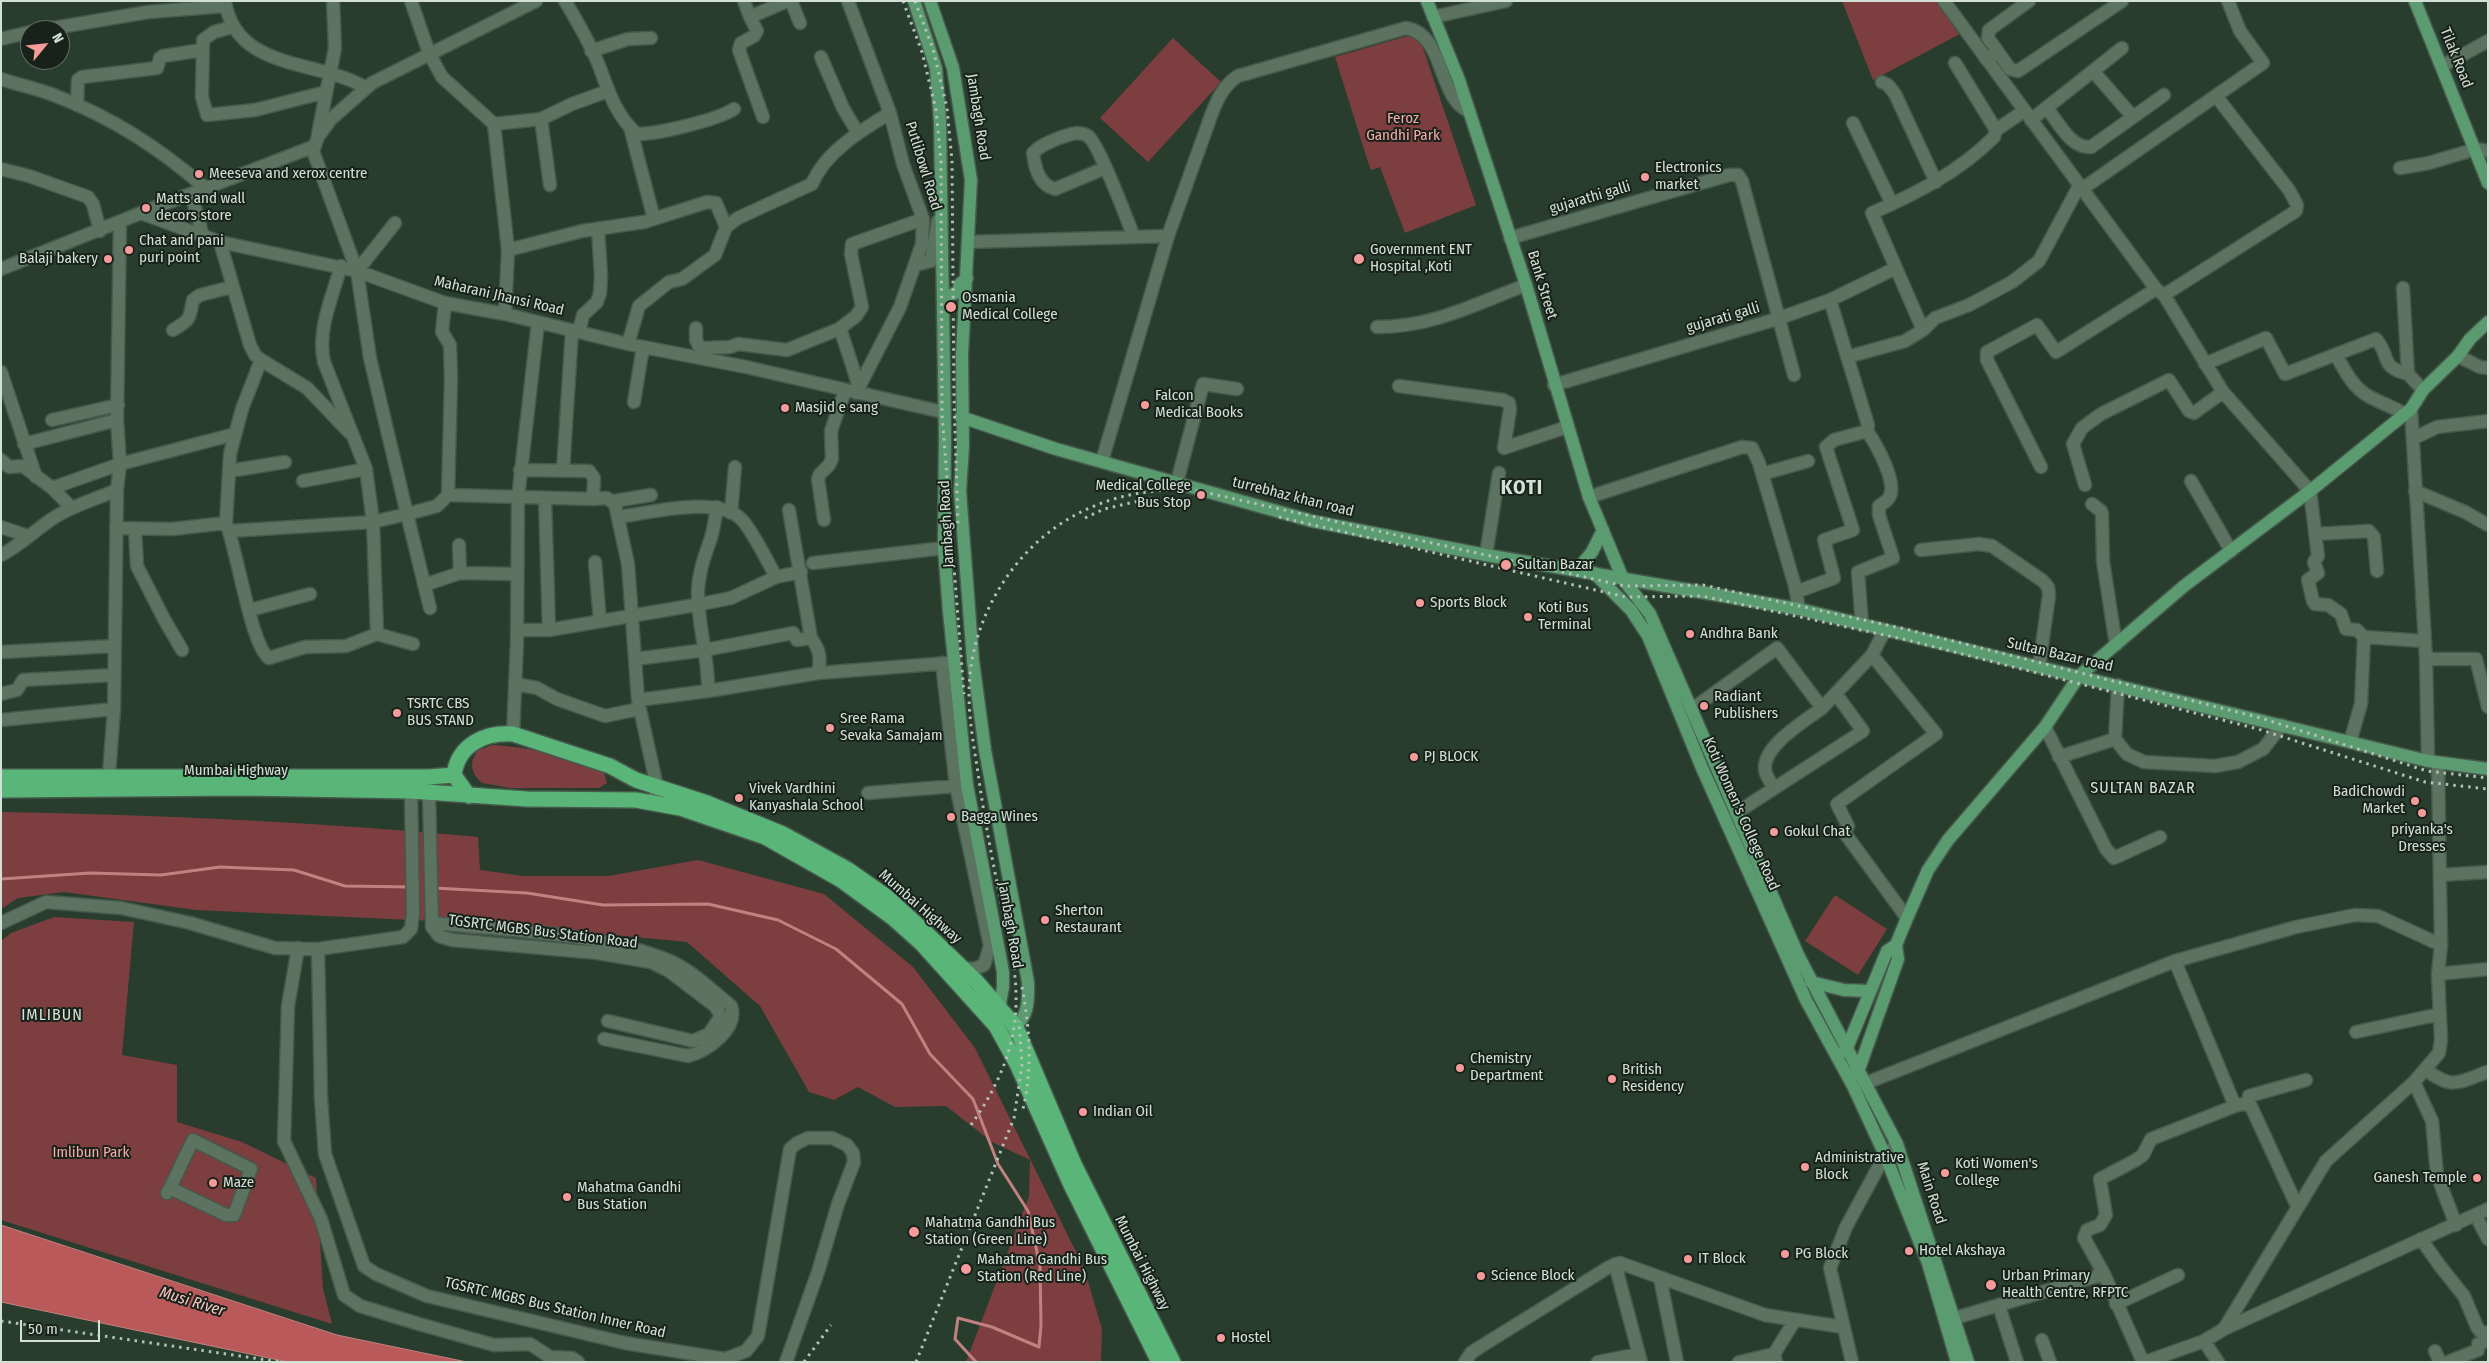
<!DOCTYPE html>
<html>
<head>
<meta charset="utf-8">
<style>
  body { margin:0 }
  #map { position:relative; width:2489px; height:1363px; overflow:hidden; background:#283d2e; font-family:"Fira Sans Condensed",sans-serif }
  canvas { display:block }
  .frame { position:absolute; inset:0; border:2px solid #d3e0d6; pointer-events:none }
  .north { position:absolute; left:20px; top:20px; width:50px; height:50px; box-sizing:border-box; background:#18221b; border:1px solid #636e66; border-radius:50%; rotate:62deg; font-size:14px; font-weight:700; line-height:20px; text-align:center; color:#d3e0d6 }
  .north::after { content:''; display:block; margin:auto; width:18px; height:22px; background:#f59b99; clip-path:polygon(50% 0,100% 100%,50% 72%,0 100%) }
  .scale { position:absolute; left:20px; top:1320px; width:80px; height:22px; box-sizing:border-box; border:2px solid #d3e0d6; border-top:0; padding-left:6px; font-size:15px; line-height:18px; white-space:nowrap; color:#d3e0d6; -webkit-text-stroke:4px #18221b; paint-order:stroke }
</style>
</head>
<body>
<div id="map">
<canvas width="2489" height="1363"></canvas>
<div class="frame"></div>
<div class="north">N</div>
<div class="scale">50 m</div>
</div>
<script>
const context = document.querySelector('canvas').getContext('2d');
context.lineJoin = 'round';
function paint(path, color) { context.fillStyle = color; context.fill(path, 'evenodd'); }
function stroke(path, color, width, dash) { context.strokeStyle = color; context.lineWidth = width; context.lineCap = dash ? 'butt' : 'round'; context.setLineDash(dash || []); context.stroke(path); }
function write(font, color, halo, rows, align = 'center') {
  context.font = font + ' "Fira Sans Condensed",sans-serif'; context.lineWidth = 4; context.setLineDash([]); context.textBaseline = 'middle'; context.strokeStyle = halo; context.fillStyle = color; for (const [text, x, y, turn = 0] of rows) {
    context.save(); context.translate(x, y); context.rotate((+turn || 0) * Math.PI / 180); context.textAlign = isNaN(turn) ? turn : align; if (halo) context.strokeText(text, 0, 0); context.fillText(text, 0, 0); context.restore();
  }
}
const green = new Path2D(`
  M1842,1H1937L1960,34L1873,80Z
  M1418,33L1476,205L1405,233L1380,167L1371,170L1368,162L1335,57Z
  M1173,38L1221,82L1148,162L1100,118Z
  M493,745C516,746 588,757 604,773L607,783L599,788H510L482,783C470,773 469,762 478,750Z
  M1,812C161,815 319,822 478,837L480,870L524,876H608L698,860L824,894L913,967L975,1048L1084,1268L1102,1329L1101,1362H966L1029,1196L1030,1160L992,1142L946,1106L895,1107L858,1087L834,1100L809,1092L760,1006L687,942L498,924L196,910L64,892L18,898L1,909Z
  M1835,895L1887,929L1858,975L1805,941Z
  M54,917L134,922L122,1055L177,1065V1122L242,1142L316,1178L323,1289L332,1324L1,1220V941L11,933Z`);
const water = new Path2D(`
  M1,1225L337,1335L467,1362H288L1,1302Z`);
const stream = new Path2D(`
  M1,879L90,873L161,875L220,867L294,870L345,886L410,887
  M434,888L527,893L603,905L708,904L778,920L836,949L902,1004L930,1054L973,1099L998,1164L1028,1211L1040,1266L1041,1325L1039,1347L992,1327L958,1318L955,1339L976,1362`);
const minor = new Path2D(`
  M225,1C236,72 319,59 366,88
  M411,1L429,53L442,77L494,124L508,250L505,314
  M565,1C577,21 589,42 598,63C608,89 615,115 637,134C658,134 717,120 734,109
  M744,1L750,17
  M791,1L800,23
  M848,1L890,113L903,164L923,219L922,244L900,307L856,393
  M1944,1L2156,289L2164,295L2223,392L2310,491L2318,556L2314,562L2318,573L2308,580L2313,601L2315,604L2328,605L2341,614L2346,629L2357,630L2364,637L2361,704L2350,742
  M1433,17L1506,1
  M232,27L214,32L203,40L202,97L207,115L255,110L326,92
  M42,30L148,12L226,6
  M1,39L30,32
  M591,51L628,39L651,38
  M1998,52L1988,38L1989,30L2029,1
  M821,57L843,108L858,133
  M1986,59L1998,52L2010,69L2018,71L2122,1
  M1955,63L1996,130
  M2442,66L2488,41
  M2093,71L2133,117
  M1,79C19,85 39,89 56,96C111,117 161,149 205,188
  M1882,82L1888,85L1895,94L1936,182
  M77,105L78,80L82,77L157,68L160,58L163,56L202,50
  M2047,108C2058,122 2071,149 2091,147L2164,95
  M763,117L739,50L741,43L754,36L757,31L750,17L787,1
  M541,119L550,185
  M2031,120L2122,48
  M1853,123L1892,204
  M494,124L541,119L572,104L608,91
  M630,127L654,219
  M318,134L335,48L333,1
  M1105,168L1055,189C1039,185 1035,168 1033,153C1040,145 1050,142 1059,138C1069,135 1079,130 1088,136C1099,144 1127,220 1134,237
  M2400,168L2429,163L2476,149L2488,151
  M1,169L29,176L88,197L93,204L100,231
  M2082,189L2263,63L2240,31L2228,1
  M191,194L203,236
  M141,213L315,146
  M1510,238L1729,175H1738L1742,181L1794,375
  M220,242L250,345L255,355L261,360L242,409L230,454L226,523
  M969,242L1168,236
  M508,250L582,231L644,222L707,202L716,203L726,227L738,218L812,184C825,152 862,130 890,113
  M915,265L931,261L938,221
  M341,266C332,298 317,329 324,362L366,469L373,522L377,634
  M1,269L141,213L220,242L357,271L445,303L505,314L628,344L746,367L943,412
  M357,271L395,223
  M2403,288L2408,374L2423,390
  M2164,295L2296,211L2297,205L2289,190L2216,96
  M445,303L442,332L450,345L451,378L448,495
  M1377,327C1433,327 1475,304 1526,285
  M696,328V340L699,346L704,348L730,347L738,344L787,350L839,329L856,316L862,307L851,254L852,244L923,219
  M840,328L859,387
  M173,330C191,319 189,320 193,300L200,295L232,287
  M1923,330L1872,213C1917,193 1959,172 1994,137L1996,130L2024,111
  M579,332L583,315L597,302L600,293L601,276L598,229
  M628,344L639,306L669,282L682,279L715,255L726,227
  M2336,355C2345,371 2353,388 2370,397C2381,403 2393,407 2405,414
  M2458,356L2480,367L2488,368
  M1847,357L1905,341L1923,330L1935,318L1969,305L2012,282L2039,261L2079,186
  M261,360L307,388L349,432
  M2205,364L2266,338L2285,374L2376,339C2391,356 2379,367 2408,374
  M1,372L36,477
  M1554,385L1780,318L1830,300L1896,268
  M1399,386L1503,400L1509,403L1510,409L1504,448L1567,427
  M634,402L643,347
  M2411,409L2426,659L2428,761
  M52,420L118,405
  M2414,438L2437,427L2488,421
  M24,444L117,420
  M1,460L9,467L23,466L52,488L72,508
  M1102,461L1168,236L1212,113C1218,98 1224,85 1238,76L1406,28C1446,35 1437,98 1469,111
  M2041,467L1987,360V352L2037,325L2056,352L2156,289
  M520,470L589,471L594,478L593,499L607,498L615,504L628,564L638,700L657,787L654,803
  M229,471L285,462
  M563,471L572,330
  M1762,474L1808,461
  M303,481L366,469
  M2191,481L2231,551
  M1177,482L1203,384L1237,389
  M2085,485L2073,444L2082,428L2101,414L2169,380L2189,411L2194,413L2223,392
  M52,488L120,464L235,434
  M2415,491L2465,512L2488,525
  M1589,497L1742,447L1752,448L1759,463L1795,586L1799,609
  M545,499L549,630
  M614,501L651,495
  M2092,504L2101,511L2102,514L2103,561L2116,645
  M789,510L811,638
  M731,513L735,467
  M618,517C650,513 720,494 743,521C756,537 766,559 776,577
  M824,520L818,479L820,474L829,465L832,459L831,431L845,391
  M1,527L28,536
  M116,528L172,529L226,523C237,549 251,646 269,658L305,647L346,646L377,634L413,644
  M135,529L137,566L164,619L182,650
  M229,531L373,522L407,514L370,358L357,271L313,151L318,137L331,119L372,83L536,1
  M2315,534L2369,531L2374,537L2377,571
  M459,545L460,573
  M1921,550L1979,544L1992,546L2043,581L2048,587L2049,595L2039,667
  M1,555C21,545 36,529 55,517C74,505 96,499 117,490
  M1486,555L1499,473
  M595,562L600,621
  M813,563L944,548
  M424,585L460,573L516,574
  M1796,592L1834,578L1824,540L1853,530L1826,447L1834,440L1867,431L1868,425L1830,300
  M430,608L407,514L437,506L448,495L593,499
  M250,610L310,594
  M1862,625L1858,572L1893,558L1879,515V506C1881,504 1886,502 1888,499C1900,486 1876,444 1867,431
  M517,630H549L701,604L731,598L776,577L801,572
  M2364,637L2425,641
  M1,652L115,646
  M1872,655L1936,734L1837,804L1848,826L1844,832L1907,918
  M635,659L705,650L793,633L797,640L811,638C820,650 821,658 818,673
  M2426,659H2476L2488,707
  M942,663L956,786L990,946L984,965L974,969L963,968
  M515,684L537,688L557,699L605,716L639,709
  M2118,685L2115,739L2127,754L2144,762L2215,766L2238,762L2263,749L2282,725
  M708,691C709,657 697,624 698,590C699,571 705,555 711,538C714,528 715,517 717,507
  M1,694L17,690L23,680L114,675
  M638,700L708,691L818,673L948,663
  M1692,709L1777,648L1822,708L1872,655L1885,630
  M1,720L114,709
  M2045,727L2106,849L2114,858L2160,837
  M513,734L517,642L518,498L538,322
  M2059,757L2115,739
  M108,787L114,709L117,490L120,464L117,420L120,222
  M1774,788C1771,783 1766,776 1765,770C1762,746 1804,722 1822,708
  M429,793L432,927L439,936L452,940L598,953L651,962L669,971L715,1006L721,1016L709,1034L693,1041L608,1021
  M868,793L956,786
  M1736,813L1863,731L1836,694
  M2440,875L2488,872
  M1,923L46,902L121,908L190,923L275,948L318,949L403,937L411,929L413,913L411,791
  M432,923C503,930 605,933 670,961C692,971 713,991 731,1006C739,1029 707,1051 688,1056L604,1039
  M298,948L288,1006L284,1141L321,1219L344,1295L360,1306L419,1324L494,1345L530,1344L550,1357L572,1358L578,1362
  M318,949L321,1098L325,1154L364,1266L376,1274L427,1296L625,1343L725,1359L746,1351L758,1336L790,1149L797,1143L808,1138H832L847,1145L853,1153L854,1162L838,1204L818,1272L786,1362
  M2175,961L2235,1106L2249,1102L2297,1206
  M2438,974L2488,969
  M2356,1032L2440,1014
  M2425,1069C2452,1090 2457,1083 2487,1072
  M2414,1082L2432,1121L2437,1175L2456,1225
  M1866,1083L2175,961L2296,927L2355,915L2378,916L2441,945
  M2249,1102V1096L2306,1080
  M167,1193L170,1188L193,1140L251,1169L234,1215H226L170,1188
  M2476,1216L2488,1239
  M2421,1239L2440,1266L2464,1296L2477,1327L2481,1332L2488,1333
  M1615,1264L1641,1362
  M1660,1278L1677,1362
  M2116,1304L2178,1275
  M1999,1306L2017,1362
  M1955,1318L2104,1274
  M2224,1329L2326,1161L2414,1082L2439,1053L2441,1040L2438,974L2441,945L2438,763
  M2042,1340L2050,1362
  M2204,1341L2218,1362
  M2435,1351L2440,1362
  M1465,1362L1471,1353L1480,1347L1609,1267L1620,1263L1765,1315L1843,1327
  M1598,1362L1639,1354
  M1739,1362L1774,1354
  M1776,1362L1774,1354L1795,1320
  M1852,1362L1830,1268L1846,1227L1885,1155L1897,1144
  M2143,1362L2104,1274L2084,1238L2087,1230L2100,1225L2106,1215L2100,1179L2136,1160L2143,1155L2151,1139L2235,1106
  M2145,1362L2204,1341L2224,1329L2488,1209
  M2448,1362L2478,1350V1344L2482,1343L2486,1333`);
const major = new Path2D(`
  M914,1L936,68L940,123L945,436L944,548L949,612L967,785L1003,972V987L998,1015
  M930,1L953,68L971,180L962,355L963,446L960,491L973,661L985,750L1028,982C1029,1009 1027,1022 1002,1035
  M1427,1L1459,80L1526,285L1589,497L1623,579L1650,614L1798,955L1897,1144L1968,1362
  M2415,1L2488,183
  M943,298L958,292L960,284L967,278
  M961,417L1056,449L1312,521L1486,555L1799,609L2428,761L2488,769
  M1577,570L1592,552L1603,530
  M1594,573L1631,610L1648,636L1702,768L1806,1000L1854,1088L1885,1155L1928,1263L1957,1362
  M1811,982L1844,990L1869,991
  M1844,1051L1847,1048L1887,951L1896,945
  M1848,1076L1859,1069L1898,959L1896,945L1907,918L1928,870L1948,840L2045,727L2079,676L2184,586L2310,491L2411,409L2423,390L2458,356L2470,339L2488,322`);
const highway = new Path2D(`
  M1,777H429L454,775
  M1,790L244,788L411,791L527,799L636,800L680,808L765,837L841,880L893,918L922,944L996,1026L1017,1064L1071,1185L1159,1362
  M469,796L454,775C458,744 486,732 513,734L610,766L636,780L707,803L783,834L847,869L887,897L923,930L976,981L1016,1027L1074,1164L1173,1362`);
const rail = new Path2D(`
  M903,1L922,52L936,110L941,161L942,414L964,694
  M915,1L933,49L947,108L952,161L954,398L958,525
  M1279,517L1626,597L1702,596L1903,639L2258,729L2425,782L2488,789
  M1085,518L1104,509L1152,498
  M1022,987C1030,1031 1033,1070 1022,1113
  M971,1125C997,1088 1015,1049 1016,1004C1017,969 1008,935 1001,902C992,859 984,816 978,773C974,747 969,720 969,694C969,634 998,575 1043,537C1087,500 1143,486 1199,491L1625,586L1703,585L1905,629L2261,718L2427,771L2488,778
  M1,1321L281,1362
  M804,1362L831,1325
  M916,1362L1014,1118L1022,1065L1019,1021`);
const markers = [
  [199,174,5,"#f59b99"],
  [1645,177,5,"#f59b99"],
  [146,208,5,"#f59b99"],
  [129,250,5,"#f59b99"],
  [108,259,5,"#f59b99"],
  [1359,259,6,"#f59b99"],
  [951,307,6,"#f59b99"],
  [1145,405,5,"#f59b99"],
  [785,408,5,"#f59b99"],
  [1201,495,5,"#f59b99"],
  [1506,565,6,"#f59b99"],
  [1420,603,5,"#f59b99"],
  [1528,617,5,"#f59b99"],
  [1690,634,5,"#f59b99"],
  [1704,706,5,"#f59b99"],
  [397,713,5,"#f59b99"],
  [830,728,5,"#f59b99"],
  [1414,757,5,"#f59b99"],
  [739,798,5,"#f59b99"],
  [2415,801,5,"#f59b99"],
  [2422,813,5,"#f59b99"],
  [951,817,5,"#f59b99"],
  [1774,832,5,"#f59b99"],
  [1045,920,5,"#f59b99"],
  [1460,1068,5,"#f59b99"],
  [1612,1079,5,"#f59b99"],
  [1083,1112,5,"#f59b99"],
  [1805,1167,5,"#f59b99"],
  [1945,1173,5,"#f59b99"],
  [2477,1178,5,"#f59b99"],
  [213,1183,5,"#f59b99"],
  [567,1197,5,"#f59b99"],
  [914,1232,6,"#f59b99"],
  [1909,1251,5,"#f59b99"],
  [1785,1254,5,"#f59b99"],
  [1688,1259,5,"#f59b99"],
  [966,1269,6,"#f59b99"],
  [1481,1276,5,"#f59b99"],
  [1991,1285,6,"#f59b99"],
  [1221,1338,5,"#f59b99"]
];
const streetNames = [
  ["Tilak Road",2456,58,68],
  ["Jambagh Road",978,117,81],
  ["Putlibowl Road",923,166,73],
  ["gujarathi galli",1590,198,-16],
  ["Bank Street",1542,285,73],
  ["Maharani Jhansi Road",499,296,13],
  ["gujarati galli",1723,318,-16],
  ["turrebhaz khan road",1293,497,14],
  ["Jambagh Road",947,524,-93],
  ["Sultan Bazar road",2060,655,13],
  ["Mumbai Highway",236,771],
  ["Koti Women's College Road",1741,814,66],
  ["Mumbai Highway",920,907,41],
  ["Jambagh Road",1010,925,80],
  ["TGSRTC MGBS Bus Station Road",543,932,7],
  ["Main Road",1931,1193,72],
  ["Mumbai Highway",1142,1263,63],
  ["TGSRTC MGBS Bus Station Inner Road",555,1308,13]
];
const parkNames = [
  ["Feroz",1403,119],
  ["Gandhi Park",1403,136],
  ["Imlibun Park",91,1153]
];
const poiNames = [
  ["Electronics",1655,168],
  ["market",1655,185],
  ["Meeseva and xerox centre",209,174],
  ["Matts and wall",156,199],
  ["decors store",156,216],
  ["Chat and pani",139,241],
  ["puri point",139,258],
  ["Government ENT",1370,250],
  ["Hospital ,Koti",1370,267],
  ["Balaji bakery",98,259,"right"],
  ["Osmania",962,298],
  ["Medical College",962,315],
  ["Falcon",1155,396],
  ["Medical Books",1155,413],
  ["Masjid e sang",795,408],
  ["Medical College",1191,486,"right"],
  ["Bus Stop",1191,503,"right"],
  ["Sultan Bazar",1517,565],
  ["Sports Block",1430,603],
  ["Koti Bus",1538,608],
  ["Terminal",1538,625],
  ["Andhra Bank",1700,634],
  ["Radiant",1714,697],
  ["Publishers",1714,714],
  ["TSRTC CBS",407,704],
  ["BUS STAND",407,721],
  ["Sree Rama",840,719],
  ["Sevaka Samajam",840,736],
  ["PJ BLOCK",1424,757],
  ["Vivek Vardhini",749,789],
  ["Kanyashala School",749,806],
  ["BadiChowdi",2405,792,"right"],
  ["Market",2405,809,"right"],
  ["Bagga Wines",961,817],
  ["priyanka's",2422,830,"center"],
  ["Dresses",2422,847,"center"],
  ["Gokul Chat",1784,832],
  ["Sherton",1055,911],
  ["Restaurant",1055,928],
  ["Chemistry",1470,1059],
  ["Department",1470,1076],
  ["British",1622,1070],
  ["Residency",1622,1087],
  ["Indian Oil",1093,1112],
  ["Administrative",1815,1158],
  ["Block",1815,1175],
  ["Koti Women's",1955,1164],
  ["College",1955,1181],
  ["Ganesh Temple",2467,1178,"right"],
  ["Maze",223,1183],
  ["Mahatma Gandhi",577,1188],
  ["Bus Station",577,1205],
  ["Mahatma Gandhi Bus",925,1223],
  ["Station (Green Line)",925,1240],
  ["Hotel Akshaya",1919,1251],
  ["PG Block",1795,1254],
  ["IT Block",1698,1259],
  ["Mahatma Gandhi Bus",977,1260],
  ["Station (Red Line)",977,1277],
  ["Science Block",1491,1276],
  ["Urban Primary",2002,1276],
  ["Health Centre, RFPTC",2002,1293],
  ["Hostel",1231,1338]
];
const neighbourhoodNames = [
  ["SULTAN BAZAR",2143,789],
  ["IMLIBUN",52,1016]
];
const waterNames = [
  ["Musi River",192,1302,17]
];
const districtNames = [
  ["KOTI",1522,488]
];
paint(green, '#7c3e3e');
paint(water, '#b9595a');
stroke(water, '#c1827f', 1);
stroke(stream, '#c1827f', 3);
stroke(minor, '#46594c', 15);
stroke(major, '#46594c', 15);
stroke(highway, '#46594c', 18);
stroke(minor, '#5c7362', 12);
stroke(major, '#5a9b6f', 12);
stroke(highway, '#59b578', 15);
stroke(rail, '#b3c2b7', 3, [2.5, 5]);
for (const [x, y, r, color] of markers) { const dot = new Path2D(); dot.arc(x, y, r, 0, 2 * Math.PI); context.fillStyle = color; context.fill(dot); stroke(dot, '#18221b', 2); }
write('15px', '#d3e0d6', '#18221b', streetNames);
write('15px', '#f8aaa8', '#18221b', parkNames);
write('15px', '#d3e0d6', '#18221b', poiNames, 'left');
context.letterSpacing = '1px';
write('16px', '#d3e0d6', '#18221b', neighbourhoodNames);
context.letterSpacing = '0px';
write('italic 16px', '#fac4c2', '#18221b', waterNames);
context.letterSpacing = '1px';
write('bold 20px', '#d3e0d6', '#18221b', districtNames);
context.letterSpacing = '0px';
</script>
</body>
</html>
